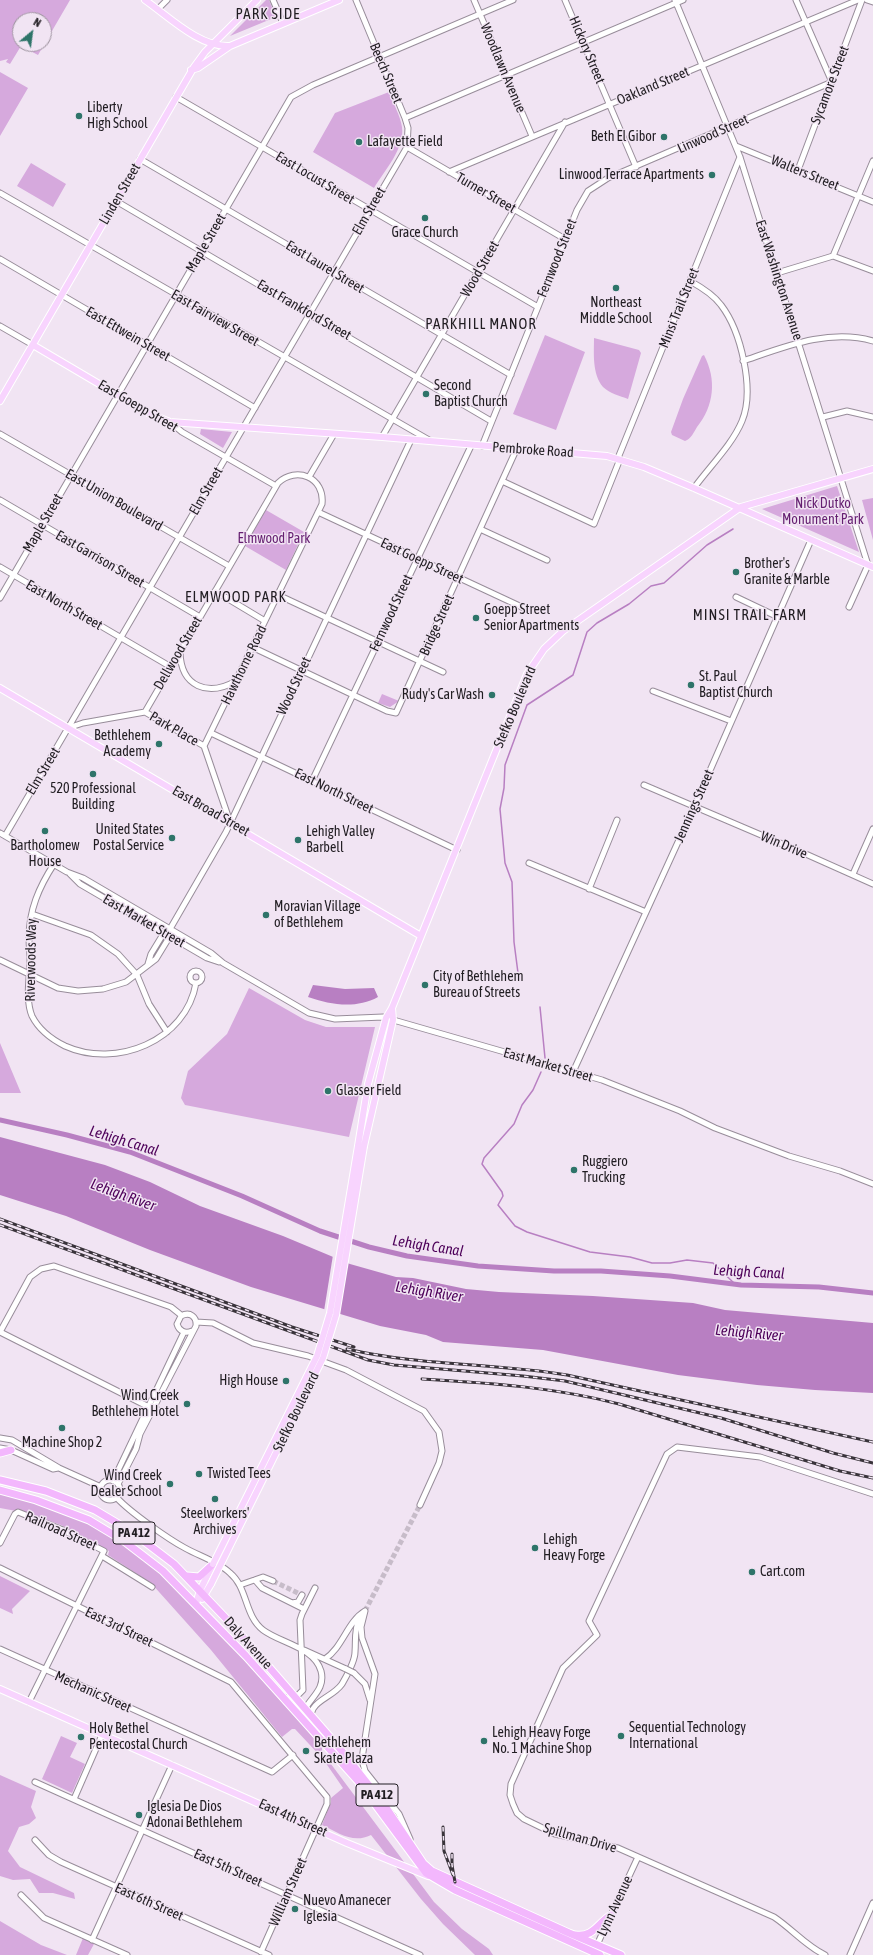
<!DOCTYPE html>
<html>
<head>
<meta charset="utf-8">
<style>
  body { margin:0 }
  #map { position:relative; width:873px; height:1955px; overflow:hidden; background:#f1e4f3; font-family:"Asap Condensed",sans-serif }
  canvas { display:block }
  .north { position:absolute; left:12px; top:12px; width:40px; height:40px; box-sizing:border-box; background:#f1e4f3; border:1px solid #9e949f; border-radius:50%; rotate:29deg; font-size:11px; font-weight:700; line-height:16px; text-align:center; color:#211d22 }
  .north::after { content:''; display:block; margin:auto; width:14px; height:18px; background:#2e7469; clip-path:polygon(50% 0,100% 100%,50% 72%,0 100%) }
</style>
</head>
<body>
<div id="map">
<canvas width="873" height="1955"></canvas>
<div class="north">N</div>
</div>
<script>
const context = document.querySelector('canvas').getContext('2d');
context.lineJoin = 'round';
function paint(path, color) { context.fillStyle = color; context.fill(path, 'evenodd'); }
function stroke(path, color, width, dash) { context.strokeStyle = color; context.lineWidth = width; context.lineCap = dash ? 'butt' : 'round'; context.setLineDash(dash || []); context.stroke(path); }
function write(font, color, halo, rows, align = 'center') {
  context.font = font + ' "Asap Condensed",sans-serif'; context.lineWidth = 3; context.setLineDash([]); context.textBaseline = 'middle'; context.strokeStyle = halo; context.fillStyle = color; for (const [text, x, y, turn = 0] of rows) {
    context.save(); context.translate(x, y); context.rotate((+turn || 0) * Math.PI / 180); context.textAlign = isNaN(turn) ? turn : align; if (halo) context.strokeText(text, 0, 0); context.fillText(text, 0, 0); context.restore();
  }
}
const green = new Path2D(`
  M0,0H70L38,55L21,46L10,64L6,62L8,59L0,61ZM20,20H44V44H20Z
  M266,0H269L276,17L230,36Z
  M0,72L28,88L0,136Z
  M389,92C393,103 400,115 402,127C405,148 385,170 374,188L313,152L335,113Z
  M31,163L66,184L53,207L17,186Z
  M545,335L585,352L556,430L513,414Z
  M594,338L639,350L641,353L628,399C620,396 609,393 603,387C592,374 594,353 594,338Z
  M704,355C717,380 714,406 697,427C694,432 691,439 685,441L672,435L671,432L683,399L702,356Z
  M201,429L232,432L223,448L200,434Z
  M837,486L859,552L762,509Z
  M873,498V540L862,500Z
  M266,510L304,532L286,570L245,546Z
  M382,694L399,701L390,707L378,703Z
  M249,988L305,1020L326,1027H375L349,1137L185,1105L181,1098L188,1071L227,1034Z
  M0,1043L21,1093H0Z
  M0,1493L53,1508L95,1527L139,1555L183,1592L322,1747V1752L434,1902L462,1929L489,1949L493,1955H475L443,1924L421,1899L371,1835C353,1844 339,1833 322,1825L331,1802V1798L343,1788L323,1759L295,1729H292L282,1737L211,1650L151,1583L108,1555L109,1551L61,1525L27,1513L0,1508Z
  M0,1576L30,1591L12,1609L13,1614L0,1608Z
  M61,1736L77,1743L70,1757L85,1764L72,1793L42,1779Z
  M0,1775L36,1791L31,1807L36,1818L29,1824L19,1827L8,1851L20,1867L74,1893L75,1899L53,1893H39L30,1879L13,1880L0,1876Z
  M0,1921L41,1945L67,1955H0Z
  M83,1938L94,1944L88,1955H76Z`);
const water = new Path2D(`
  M313,985L345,989L374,988L378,997C356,1009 331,1005 308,997Z
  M0,1137L105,1165L150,1182L200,1206L283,1236L350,1264L396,1277L413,1278L466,1289L499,1292L593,1296L693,1303L725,1310L873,1323V1393L815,1390L757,1385L678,1375L543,1350L443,1342L426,1335L380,1326L251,1287L150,1250L66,1216L0,1195Z`);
const pier = new Path2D(`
  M333,1255L348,1261L339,1316L324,1311Z`);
const stream = new Path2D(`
  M518,973L514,942L512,882L505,863L500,809L504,788L505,765L527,705L573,675L587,632L597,623L629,604L651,586L664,583L707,545L733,529
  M540,1007L545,1058
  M541,1072L533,1090L522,1105L514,1124L484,1158L482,1164L502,1192L503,1196L498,1205L515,1226L527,1232L590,1252L630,1257L652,1263H670L687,1260L713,1263L735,1284`);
const canal = new Path2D(`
  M0,1120L67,1135L130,1152L242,1196L320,1231L369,1247L407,1256L478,1266L554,1271H601L670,1276L741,1285L819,1287L873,1293`);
const minorTunnel = new Path2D(`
  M273,1581L300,1594
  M365,1611L420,1505`);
const minor = new Path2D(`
  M273,0L283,23
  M474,0L532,136
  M565,0L636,167
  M675,0L740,157L868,565L849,607
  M867,0L873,2
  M158,9L167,0
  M176,97L538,307
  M405,118L683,0
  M736,146L873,202
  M407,147L565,239
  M140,159L511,375
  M798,170L862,0
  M449,172L858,0
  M0,193L429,440
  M116,201L491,421
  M833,256L873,161
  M0,259L255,408
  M777,273L833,256L873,271
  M690,281C701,287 713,294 721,305C741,331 755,390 742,421C732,445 710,466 694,488
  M0,326L33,345
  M743,361C784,347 829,328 873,341
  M823,417L847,411L873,417
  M170,422L182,432L276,486
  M0,434L229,566
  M382,437L565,122
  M482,446L577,210L588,191L608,178L832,82L796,0
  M618,458L740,157
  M309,477L334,434
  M502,481L594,524L620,459
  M0,500L200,617
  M318,512L526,609
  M480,529L547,560
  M0,567L171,667
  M215,591L265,621
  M278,595L443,672
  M736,597L778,617
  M0,598L291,97L313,85L513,0
  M252,647L387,711L396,713L517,448
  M180,652C181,687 208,697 236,681
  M653,691L731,721
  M145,712L204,746
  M68,728L83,723L145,712L278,483C296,466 325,477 322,504L204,746L230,822
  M211,733L457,850
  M312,781L471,446
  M644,785L808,855L873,884
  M0,833L67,872L83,878L211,953L223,963L309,1013L335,1019L383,1017L602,1080L680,1111L715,1128L789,1156L840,1171L873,1184
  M5,836L407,147L408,128L405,118L356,0
  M529,863L646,912
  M54,864C39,887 29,910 29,938C29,945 30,952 30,959C30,977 25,999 32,1016C39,1030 51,1039 65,1046C116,1069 186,1041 196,983
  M70,874L80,884L207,958L219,962
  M853,874L873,829
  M589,889L617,820
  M32,914L91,935L118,954L137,975L149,1004L167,1032
  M170,929L226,832L411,440
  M0,960L58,988L78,991L103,989L126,982L156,959L170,936V929
  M148,964L151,954L165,931
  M190 977a6 6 0 1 1 12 0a6 6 0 1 1-12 0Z
  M573,1072L694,807L811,540
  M196,1322L213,1323L253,1343L308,1356L346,1370L424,1411L439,1432L442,1451L439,1463L420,1505
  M0,1332L30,1277L41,1269L54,1266L171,1307L181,1315
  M0,1332L147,1406L161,1411
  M0,1438L12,1440L59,1468L101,1487
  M0,1448L11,1450L53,1469L58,1468
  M100 1490a10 10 0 1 1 20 0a10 10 0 1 1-20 0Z
  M113,1481L184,1332
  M118,1484L136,1449L140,1434L196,1326C197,1317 190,1311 181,1316L177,1324C179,1331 185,1334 192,1331
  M117,1498C130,1512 168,1539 185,1548C199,1556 219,1562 230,1573C248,1588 244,1615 263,1630C280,1643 314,1647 321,1671C327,1694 301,1701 303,1720
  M0,1543L15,1514L18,1512L63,1530L104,1551L29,1702
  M102,1556L152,1587
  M0,1568L231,1682L327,1797V1804L261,1952
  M255,1580L262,1588L304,1609
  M240,1585L263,1577L273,1581
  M292,1603L298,1602L302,1595
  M0,1649L272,1772L293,1755
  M304,1650L346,1669
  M325,1659C343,1647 347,1622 365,1611L361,1627L362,1638L375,1674L363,1752L362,1760L365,1771L399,1814L410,1839
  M354,1673L365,1684L370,1700
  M283,1697L294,1699L303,1690L300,1620L302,1614L315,1588
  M313,1729C303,1700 330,1701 342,1684C347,1675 355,1662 355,1652C356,1640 354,1631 359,1619
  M35,1782L420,1955
  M74,1799L102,1735
  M35,1840L49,1855L61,1862L269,1955
  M21,1895L44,1918L127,1955
  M92,1940L172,1765
  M596,1947L638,1857
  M825,1955C806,1946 792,1929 774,1917L618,1848L555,1834L524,1819L517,1813L513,1804L510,1795L511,1784L563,1668L597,1635L589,1621L667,1454L677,1447L760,1457L873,1494
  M850,1955L873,1903`);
const major = new Path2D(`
  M145,0C168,16 200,48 230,46L339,0
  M191,70L198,68L230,46
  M33,345L150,414L170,422L382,437L607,456L644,467L694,488L873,567
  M0,401L194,67L205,52L257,0
  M0,688L421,936
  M358,1146L368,1084L386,1018L392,1008L527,674L544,649L563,631L741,507L873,469
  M364,1146L393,1020L392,1008
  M202,1599L211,1584
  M196,1604L200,1590L212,1567
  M0,1689L347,1843L428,1876`);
const highway = new Path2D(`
  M0,1453L11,1450
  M0,1480L46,1491L95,1510L132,1532L174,1564L235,1628L341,1750L385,1806L423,1863L432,1871L569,1933L621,1955
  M0,1490L36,1500L89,1520L124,1541L163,1571L246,1656L358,1781L426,1873L455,1890L600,1955
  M187,1576L199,1577L213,1564
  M575,1935C593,1938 598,1923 611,1915`);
const rail = new Path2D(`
  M0,1219L292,1327L354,1347
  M0,1225L368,1360L394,1365L523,1376L565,1381L721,1418L833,1453L873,1463
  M347,1349C420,1366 494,1363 567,1375L873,1442
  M422,1379C489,1383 554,1387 619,1404L840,1471L873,1478
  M443,1827L444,1851L453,1875
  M452,1854V1865L455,1882`);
const minorBridge = new Path2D(`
  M346,1669L354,1673`);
const majorBridge = new Path2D(`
  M213,1564L317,1356L330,1313L358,1146
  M211,1584L323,1358L336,1315L364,1146`);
const markers = [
  [79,116,4,"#2e7469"],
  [664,137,4,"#2e7469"],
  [359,142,4,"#2e7469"],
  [712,175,4,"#2e7469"],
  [425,218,4,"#2e7469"],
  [616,288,4,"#2e7469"],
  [426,394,4,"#2e7469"],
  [736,572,4,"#2e7469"],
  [476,618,4,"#2e7469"],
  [691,685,4,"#2e7469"],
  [492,695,4,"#2e7469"],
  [159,744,4,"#2e7469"],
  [93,774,4,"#2e7469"],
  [45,831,4,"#2e7469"],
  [172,838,4,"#2e7469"],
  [298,840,4,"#2e7469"],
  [266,915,4,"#2e7469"],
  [425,985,4,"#2e7469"],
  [328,1091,4,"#2e7469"],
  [574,1170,4,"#2e7469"],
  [286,1381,4,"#2e7469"],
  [187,1404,4,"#2e7469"],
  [62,1428,4,"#2e7469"],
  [199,1474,4,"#2e7469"],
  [170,1484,4,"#2e7469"],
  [215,1499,4,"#2e7469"],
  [535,1548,4,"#2e7469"],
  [752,1572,4,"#2e7469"],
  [621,1736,4,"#2e7469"],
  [81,1737,4,"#2e7469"],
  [484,1741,4,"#2e7469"],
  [306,1751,4,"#2e7469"],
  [139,1815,4,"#2e7469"],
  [295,1909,4,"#2e7469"]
];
const shields = [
  [134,1533,42],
  [377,1795,42]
];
const shieldNames = [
  ["PA 412",134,1533],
  ["PA 412",377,1795]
];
const streetNames = [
  ["Hickory Street",587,50,67],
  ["Woodlawn Avenue",503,68,67],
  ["Beech Street",386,73,67],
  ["Sycamore Street",830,85,-69],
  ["Oakland Street",653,86,-23],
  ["Linwood Street",713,134,-24],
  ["Walters Street",805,173,22],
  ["East Locust Street",315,178,31],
  ["Turner Street",486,193,30],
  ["Linden Street",120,194,-60],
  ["Elm Street",369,211,-60],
  ["Maple Street",206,243,-60],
  ["Fernwood Street",557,258,-68],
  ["East Laurel Street",325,267,31],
  ["Wood Street",480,269,-60],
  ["East Washington Avenue",779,280,72],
  ["Minsi Trail Street",679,308,-68],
  ["East Frankford Street",304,310,30],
  ["East Fairview Street",215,318,30],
  ["East Ettwein Street",128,334,30],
  ["East Goepp Street",138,406,30],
  ["Pembroke Road",533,450,4],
  ["Elm Street",206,491,-60],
  ["East Union Boulevard",114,500,30],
  ["Maple Street",43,523,-60],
  ["East Garrison Street",100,559,30],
  ["East Goepp Street",422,561,25],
  ["East North Street",64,605,30],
  ["Fernwood Street",391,613,-65],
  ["Bridge Street",437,625,-66],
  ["Dellwood Street",178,653,-60],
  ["Hawthorne Road",244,665,-64],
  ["Wood Street",294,686,-65],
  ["Stefko Boulevard",515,707,-67],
  ["Park Place",174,729,30],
  ["Elm Street",43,771,-59],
  ["East North Street",334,791,26],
  ["Jennings Street",694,806,-66],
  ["East Broad Street",211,811,30],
  ["Win Drive",784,845,23],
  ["East Market Street",144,921,30],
  ["Riverwoods Way",31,960,-89],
  ["East Market Street",548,1065,16],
  ["Stefko Boulevard",296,1412,-64],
  ["Railroad Street",61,1531,24],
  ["East 3rd Street",119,1627,26],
  ["Daly Avenue",248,1643,48],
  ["Mechanic Street",93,1692,24],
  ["East 4th Street",293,1818,24],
  ["Spillman Drive",580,1838,16],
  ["East 5th Street",228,1868,24],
  ["William Street",288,1892,-66],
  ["East 6th Street",149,1902,24],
  ["Lynn Avenue",615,1906,-65]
];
const poiNames = [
  ["Liberty",87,108],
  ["High School",87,124],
  ["Beth El Gibor",656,137,"right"],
  ["Lafayette Field",367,142],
  ["Linwood Terrace Apartments",704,175,"right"],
  ["Grace Church",425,233,"center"],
  ["Northeast",616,303,"center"],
  ["Middle School",616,319,"center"],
  ["Second",434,386],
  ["Baptist Church",434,402],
  ["Brother's",744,564],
  ["Granite & Marble",744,580],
  ["Goepp Street",484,610],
  ["Senior Apartments",484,626],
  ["St. Paul",699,677],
  ["Baptist Church",699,693],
  ["Rudy's Car Wash",484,695,"right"],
  ["Bethlehem",151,736,"right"],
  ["Academy",151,752,"right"],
  ["520 Professional",93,789,"center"],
  ["Building",93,805,"center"],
  ["United States",164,830,"right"],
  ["Postal Service",164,846,"right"],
  ["Lehigh Valley",306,832],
  ["Barbell",306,848],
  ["Bartholomew",45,846,"center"],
  ["House",45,862,"center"],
  ["Moravian Village",274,907],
  ["of Bethlehem",274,923],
  ["City of Bethlehem",433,977],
  ["Bureau of Streets",433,993],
  ["Glasser Field",336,1091],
  ["Ruggiero",582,1162],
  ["Trucking",582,1178],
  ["High House",278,1381,"right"],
  ["Wind Creek",179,1396,"right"],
  ["Bethlehem Hotel",179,1412,"right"],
  ["Machine Shop 2",62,1443,"center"],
  ["Twisted Tees",207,1474],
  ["Wind Creek",162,1476,"right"],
  ["Dealer School",162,1492,"right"],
  ["Steelworkers'",215,1514,"center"],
  ["Archives",215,1530,"center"],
  ["Lehigh",543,1540],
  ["Heavy Forge",543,1556],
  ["Cart.com",760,1572],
  ["Sequential Technology",629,1728],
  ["International",629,1744],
  ["Holy Bethel",89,1729],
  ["Pentecostal Church",89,1745],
  ["Lehigh Heavy Forge",492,1733],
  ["No. 1 Machine Shop",492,1749],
  ["Bethlehem",314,1743],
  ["Skate Plaza",314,1759],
  ["Iglesia De Dios",147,1807],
  ["Adonai Bethlehem",147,1823],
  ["Nuevo Amanecer",303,1901],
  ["Iglesia",303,1917]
];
const parkNames = [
  ["Nick Dutko",823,504],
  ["Monument Park",823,520],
  ["Elmwood Park",274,539]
];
const neighbourhoodNames = [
  ["PARK SIDE",268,14],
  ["PARKHILL MANOR",481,324],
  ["ELMWOOD PARK",236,597],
  ["MINSI TRAIL FARM",750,615]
];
const waterNames = [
  ["Lehigh Canal",124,1141,17],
  ["Lehigh River",123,1195,20],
  ["Lehigh Canal",428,1246,9],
  ["Lehigh Canal",749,1272,3],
  ["Lehigh River",429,1292,9],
  ["Lehigh River",749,1333,5]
];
paint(green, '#d6a9dd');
paint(water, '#b87fc2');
paint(pier, '#f1e4f3');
stroke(stream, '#b87fc2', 1.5);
stroke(canal, '#b87fc2', 5);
stroke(minorTunnel, '#c7bcc9', 5, [5, 2.5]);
stroke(minor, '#988d9a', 7);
stroke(major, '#fff', 8);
stroke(highway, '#fff', 9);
stroke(minor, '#fff', 5);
stroke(major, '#f8d4fe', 6);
stroke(highway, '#f3b7fd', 7);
stroke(rail, '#39333a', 3);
stroke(rail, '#f1e4f3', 1.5, [4.5]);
stroke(minorBridge, '#988d9a', 7, []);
stroke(majorBridge, '#fff', 8, []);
stroke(minorBridge, '#fff', 5);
stroke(majorBridge, '#f8d4fe', 6);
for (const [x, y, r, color] of markers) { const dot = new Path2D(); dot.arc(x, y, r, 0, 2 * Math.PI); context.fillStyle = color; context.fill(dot); stroke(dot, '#f1e4f3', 1.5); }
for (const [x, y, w] of shields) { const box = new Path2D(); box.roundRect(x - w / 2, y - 11, w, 22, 3); context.fillStyle = '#f1e4f3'; context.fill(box); stroke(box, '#211d22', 1); }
write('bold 13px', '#211d22', null, shieldNames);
write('14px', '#211d22', '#f1e4f3', streetNames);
write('14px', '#211d22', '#f1e4f3', poiNames, 'left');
write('14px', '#651f71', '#f1e4f3', parkNames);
context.letterSpacing = '1px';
write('15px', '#211d22', '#f1e4f3', neighbourhoodNames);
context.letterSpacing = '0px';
write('italic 15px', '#4d0059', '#f1e4f3', waterNames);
</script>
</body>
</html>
